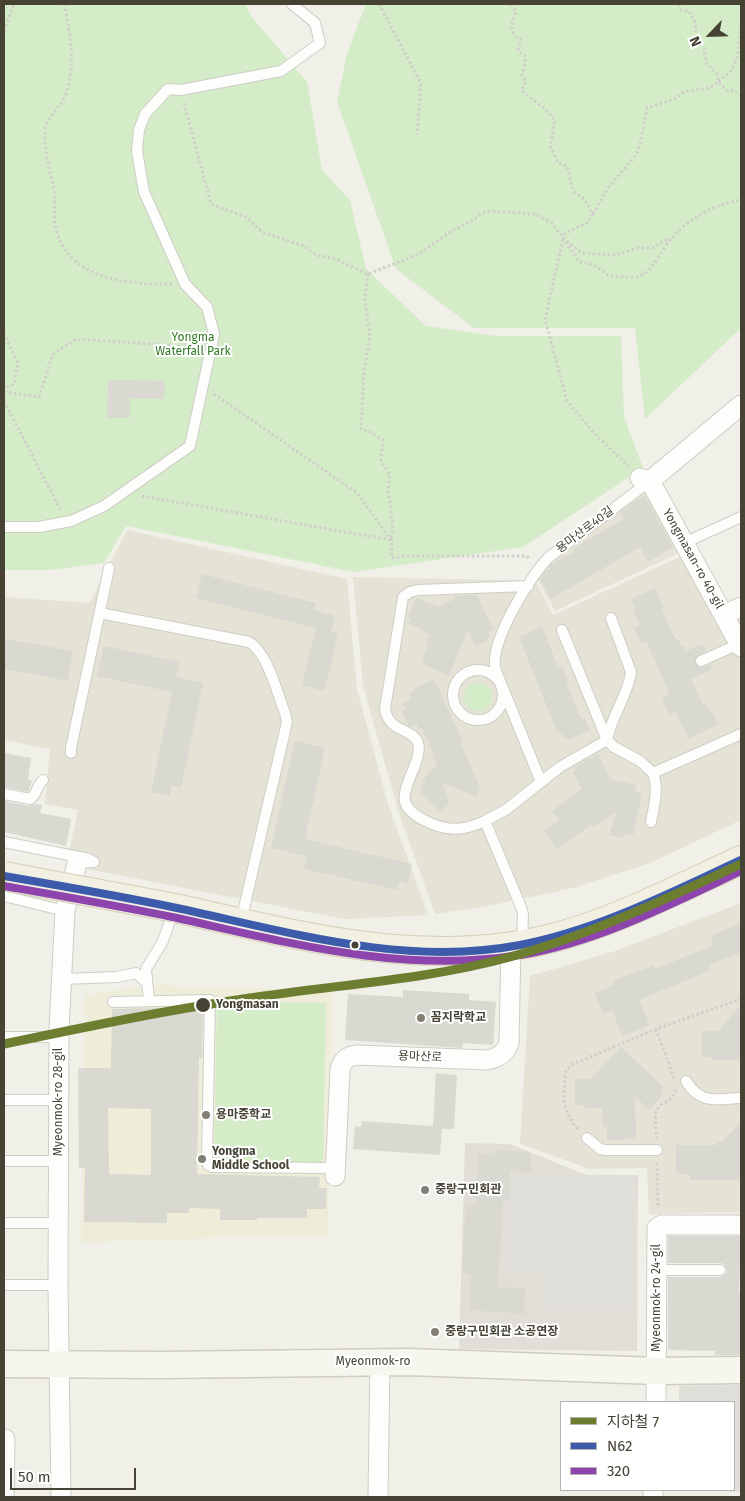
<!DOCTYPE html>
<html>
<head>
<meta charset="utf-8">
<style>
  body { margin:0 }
  #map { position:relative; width:745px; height:1501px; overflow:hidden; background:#f0efe8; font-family:"Fira Sans","Noto Sans KR",sans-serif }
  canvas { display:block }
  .frame { position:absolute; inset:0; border:5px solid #464335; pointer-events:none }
  .legend { position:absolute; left:560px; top:1401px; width:175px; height:90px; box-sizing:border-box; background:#fff; border:1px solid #b5b4ae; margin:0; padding:6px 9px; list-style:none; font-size:15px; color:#464335 }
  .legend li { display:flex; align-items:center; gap:10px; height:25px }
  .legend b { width:25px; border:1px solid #b5b4ae }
  .north { position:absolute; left:685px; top:10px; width:50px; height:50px; -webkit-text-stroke:4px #fff; paint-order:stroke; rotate:246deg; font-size:14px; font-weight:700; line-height:20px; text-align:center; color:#464335 }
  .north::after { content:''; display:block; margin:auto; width:18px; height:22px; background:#464335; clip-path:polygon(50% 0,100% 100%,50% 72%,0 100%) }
  .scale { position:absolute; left:10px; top:1468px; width:126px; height:22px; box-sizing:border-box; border:2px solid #464335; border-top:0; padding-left:6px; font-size:15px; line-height:18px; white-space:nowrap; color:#464335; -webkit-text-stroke:4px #fff; paint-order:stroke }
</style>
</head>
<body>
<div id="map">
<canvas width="745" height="1501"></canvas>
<div class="frame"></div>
<ul class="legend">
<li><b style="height:6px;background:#6e7e31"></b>지하철 7</li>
<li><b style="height:6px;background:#3d5bab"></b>N62</li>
<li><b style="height:6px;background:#8e44ad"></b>320</li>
</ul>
<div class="north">N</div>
<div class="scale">50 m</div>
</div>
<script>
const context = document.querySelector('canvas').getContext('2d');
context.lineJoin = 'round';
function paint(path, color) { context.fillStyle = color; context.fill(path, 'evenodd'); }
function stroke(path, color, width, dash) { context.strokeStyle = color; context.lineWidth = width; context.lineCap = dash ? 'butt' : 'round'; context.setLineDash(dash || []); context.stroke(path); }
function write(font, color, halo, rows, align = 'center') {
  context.font = font + ' "Fira Sans","Noto Sans KR",sans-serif'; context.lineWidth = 4; context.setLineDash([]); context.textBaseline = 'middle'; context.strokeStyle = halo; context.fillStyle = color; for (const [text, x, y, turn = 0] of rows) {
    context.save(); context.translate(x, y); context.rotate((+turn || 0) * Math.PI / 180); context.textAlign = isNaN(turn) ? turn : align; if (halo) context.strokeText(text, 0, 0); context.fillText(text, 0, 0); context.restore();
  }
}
const residential = new Path2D(`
  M646,488L681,552L555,611L536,577L547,563Z
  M127,530L347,579L357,689L388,804L428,915L344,919L66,865L78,810L45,804L50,749L4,740V597L90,603Z
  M682,556L741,661V820L650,863L573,888L493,905L435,914L398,810L363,686L353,577L536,581L553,615Z
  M741,903V1212L649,1214L647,1168L590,1169L520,1144L530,976L615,951Z`);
const industrial = new Path2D(`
  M465,1143L510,1144L586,1175H638L637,1351L459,1349Z`);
const education = new Path2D(`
  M156,985L332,991L328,1235L81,1242L85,995Z`);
const green = new Path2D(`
  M4,4H245L251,16L307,82L322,170L350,200L366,269L426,326L497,336H621L624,417L643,468L523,547L354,572L126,526L104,563L51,570H4Z
  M366,4H741V328L645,419L635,328H474L396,269L337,102L347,54Z
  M464 697a14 14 0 1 1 28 0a14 14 0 1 1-28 0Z
  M217,1001L326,1003L323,1165L214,1163Z`);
const parking = new Path2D(`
  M508,1174L635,1176L634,1309H544L545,1274L508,1273Z
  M741,1385V1492L694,1490H734V1402H679V1386Z`);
const building = new Path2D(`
  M108,380L165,381L164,399L130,398V418H107Z
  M644,495L673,547L648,562L640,547L551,599L540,580L545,572L550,569L549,567L552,564L575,551L574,548L624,519L620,512Z
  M202,574L316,603L314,610L335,616L331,632L338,634L324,691L302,685L316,628L196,598Z
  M655,588L664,608L662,609L675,639L677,638L681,646L683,645L686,651L702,644L706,651L696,657L695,663L701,668L711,664L713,669L691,679L703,705L706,704L711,714L713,713L718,725L689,738L675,712L669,714L662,698L670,694L646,641L641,643L634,628L640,625L633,610L636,609L631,599Z
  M477,595L493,630L488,632L490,636L487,637L488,640L475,646L468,630L449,676L425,665V661L422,660L428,645L426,644L430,634L422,631L423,629L409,624L411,618H408L416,598L439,607L456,598L454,596Z
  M542,627L558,667L562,666L568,681L566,682L577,710L581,719L585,718L590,731L568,740L567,737L564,739L563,734L561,735L559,731L557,732L519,637Z
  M4,639L73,651L68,681L4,669Z
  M104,646L179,662L176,677L203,683L181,787L172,785L169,796L151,792L172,692L97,676Z
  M434,679L463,741L460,742L480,788L476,796L443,783L449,804L441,812L420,792L423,788L421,787L425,782L423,780L437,765L432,755L434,754L422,728L419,729L416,724L411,727L409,726L402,711L406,709L403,703L411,700L409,694L415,691L414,689Z
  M295,741L325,748L305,839L412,864L408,884L399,881L397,890L304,869L307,856L271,848Z
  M4,753L31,758L28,780L32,781L28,792L4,787Z
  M598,754L610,779L636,785L635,792L642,794L633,835L625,834L624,838L609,835L617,811L594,827L592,824L557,849L544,831L559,820L552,811L582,789L573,772L576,770L574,767Z
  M4,801L29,806L35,804L42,805L40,813L71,819L66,846L4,832Z
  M741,923V952L708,965L711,970L639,1000L650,1025L622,1036L614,1014L611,1011L603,1014L595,993L614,985L613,981L654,965L655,969L714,945L711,936Z
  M403,990L469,994V1000L496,1002L493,1045L463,1043L462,1048L345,1040L348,994L403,997Z
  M741,1005V1060H711V1057H702V1031H718Z
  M203,1007L202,1058H199L197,1174L320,1177L319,1188H327L326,1209H307V1218H257V1220H220V1209L189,1208V1213H167V1223L84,1222L85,1168H79L78,1068H111L112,1009ZM108,1108L151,1109V1175L109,1174Z
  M621,1047L663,1087L660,1090L663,1092L660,1095L661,1097L649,1110L635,1096L636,1139L607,1140V1127H603L602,1108H585V1105H575V1079H591Z
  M436,1073L457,1075L454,1129H442L440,1155L353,1149L355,1126L361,1127L362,1121L433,1126Z
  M741,1122V1180H690V1175L676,1173V1145H717V1142H721Z
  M494,1150L531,1152V1172L510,1171L509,1201L503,1200L498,1287L525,1288L524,1314L470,1310L471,1274L462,1273L466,1205H476L478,1154L494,1155Z
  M668,1236H741L739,1293H741V1355H715V1351L669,1350L668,1347V1277H720L726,1274L727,1270L724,1264L720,1263H668Z`);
const path = new Path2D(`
  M64,4C70,33 76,65 66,94C62,106 46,117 45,130C44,151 50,170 54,190C56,201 53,213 55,224C65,279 126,285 172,284
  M379,4L421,83L417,135
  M511,4L516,11C512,25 507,31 521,40L518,50L526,57L522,76L526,81L522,91L545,109L555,120L550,146L558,163L567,166L573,191L584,199L593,214L587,223L565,233L563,238L579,262C592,263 599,267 609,276C618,276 632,279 640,276C655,269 661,250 672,238C689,218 715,204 741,200
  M679,4L681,10L689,11L695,22L697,40L704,48L706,63L717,74L718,82L730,72L737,59L741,22
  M4,31L14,4
  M184,103L211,204L246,217L262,232L304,246L316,255L333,258L368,274L419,254L450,232L475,219L482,213L491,211L535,214L552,223L563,238L582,253L615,255L638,248H652L663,241L671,239
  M593,214L608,188L636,155L640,145L647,108L677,98L684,92L694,90L709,88L718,82L728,91L733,90L741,96
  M563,239L545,319L567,401L594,433L628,466
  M4,333L18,364L14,384L4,389
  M4,392L39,397L53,354L76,339L182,346L197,354
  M214,394L357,493L391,540L392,558L405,556H526L530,558
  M4,401L61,511
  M142,496L391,540L393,528L388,489L390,475L381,461L383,440L370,432L361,429L364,370L370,338L365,299L368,274
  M656,1029L674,1078
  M578,1129C561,1111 563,1094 566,1071L571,1065L656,1029L741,999
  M657,1139C656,1131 654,1117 657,1110C661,1101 672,1103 676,1089
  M657,1163L658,1206`);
const lane = new Path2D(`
  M4,527H39L71,521L104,506L190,446L214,334L207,307L185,284L144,192L137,151L139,130L145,114L168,89L181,90L281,71L320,43L315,23L292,4
  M684,543L741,517
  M100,613L249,642C268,653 277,693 285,713L287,722L241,921
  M562,630L607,740L614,747L640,761L653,773
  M701,661L739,644
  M453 695a25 25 0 1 1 50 0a25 25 0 1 1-50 0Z
  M71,753V748L109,568
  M541,782L496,671C487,645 530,577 548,558L650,481
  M4,794L30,799C37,795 37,785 43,780
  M485,821C465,830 450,832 430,823C392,806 405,793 416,762C418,756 420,749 418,743C413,728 389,733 385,709L403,597L410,592L418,590L528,586
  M651,822C654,806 659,789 653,773L741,734
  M4,842L89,859L94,862L77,863
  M4,896L65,911
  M522,944L523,914L521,907L485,821L507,809L560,767L607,740C611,716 628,696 631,672L611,618
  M62,979L117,977L136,973L146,982
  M149,1001L146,969L163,941L174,909
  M113,1002L210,1000L207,1161L208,1165L212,1167L335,1168
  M4,1037H59
  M686,1081C701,1105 716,1099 741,1098
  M4,1100H59
  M587,1138L600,1149L605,1150H657
  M4,1161H59
  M4,1223H58
  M657,1270H720
  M4,1285H58`);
const street = new Path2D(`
  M640,478L650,481L741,647
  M650,481L741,405
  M724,615L741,607
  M335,1176L340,1070C342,1061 347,1056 357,1055L487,1060C498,1058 505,1054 509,1043L511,946
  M656,1402L657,1228L662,1225H741
  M4,1439H5L4,1497
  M61,1497L58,1285L59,1029L65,911L77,863
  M378,1497L380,1362
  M653,1497V1490`);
const secondary = new Path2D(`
  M4,1364L163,1365L409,1362L657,1371L741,1370`);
const primary = new Path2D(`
  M175,908C302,936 430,972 560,936C623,918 682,887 741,860`);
const primaryBridge = new Path2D(`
  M4,876L175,908`);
const bus1 = new Path2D(`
  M4,876C62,886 120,896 177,908C289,932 405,967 520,945C598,930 670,893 741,860`);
const bus2 = new Path2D(`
  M4,886C61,896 119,906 177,918C290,943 403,974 520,955C598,942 671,904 741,871`);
const metro1 = new Path2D(`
  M4,1044C90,1026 177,1008 264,996C346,984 430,979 510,957C590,935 666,899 741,864`);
const markers = [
  [355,945,4.5,"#464335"],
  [203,1005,8,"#464335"],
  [421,1018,5,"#827f74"],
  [206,1115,5,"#827f74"],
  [202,1159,5,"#827f74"],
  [425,1190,5,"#827f74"],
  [435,1332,5,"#827f74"]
];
const parkNames = [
  ["Yongma",193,338],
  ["Waterfall Park",193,352]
];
const streetNames = [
  ["용마산로40길",585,530,-37],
  ["Yongmasan-ro 40-gil",693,559,61],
  ["용마산로",420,1057,2],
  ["Myeonmok-ro 28-gil",59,1102,-90],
  ["Myeonmok-ro 24-gil",657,1298,-90],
  ["Myeonmok-ro",373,1362]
];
const stopNames = [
  ["Yongmasan",216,1005]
];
const poiNames = [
  ["꼼지락학교",431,1018],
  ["용마중학교",216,1115],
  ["Yongma",212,1152],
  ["Middle School",212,1166],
  ["중랑구민회관",435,1190],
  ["중랑구민회관 소공연장",445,1332]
];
paint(residential, '#e4e3d5');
paint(industrial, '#e0ded6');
paint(education, '#eeedda');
paint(green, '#d5ecc8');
paint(parking, '#dfded8');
paint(building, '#d9d8d1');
stroke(lane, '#cecdc6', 12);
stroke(street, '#cecdc6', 21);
stroke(secondary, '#cecdbe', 29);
stroke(primary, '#d3d1b5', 30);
stroke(path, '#d1cfca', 3, [2.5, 2.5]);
stroke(lane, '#fdfdfc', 10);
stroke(street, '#fdfdfc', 19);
stroke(secondary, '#f6f6ee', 26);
stroke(primary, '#f1f0e3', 28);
stroke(primaryBridge, '#d3d1b5', 30, []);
stroke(primaryBridge, '#f1f0e3', 28);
stroke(bus1, '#3d5bab', 8);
stroke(bus2, '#8e44ad', 8);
stroke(metro1, '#6e7e31', 9);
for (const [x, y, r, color] of markers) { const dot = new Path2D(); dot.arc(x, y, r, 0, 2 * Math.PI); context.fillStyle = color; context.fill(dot); stroke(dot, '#fff', 2); }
write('12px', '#327926', '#fff', parkNames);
write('12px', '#464335', '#fff', streetNames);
write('bold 12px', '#464335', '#fff', stopNames, 'left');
write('bold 12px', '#464335', '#fff', poiNames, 'left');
</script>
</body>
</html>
